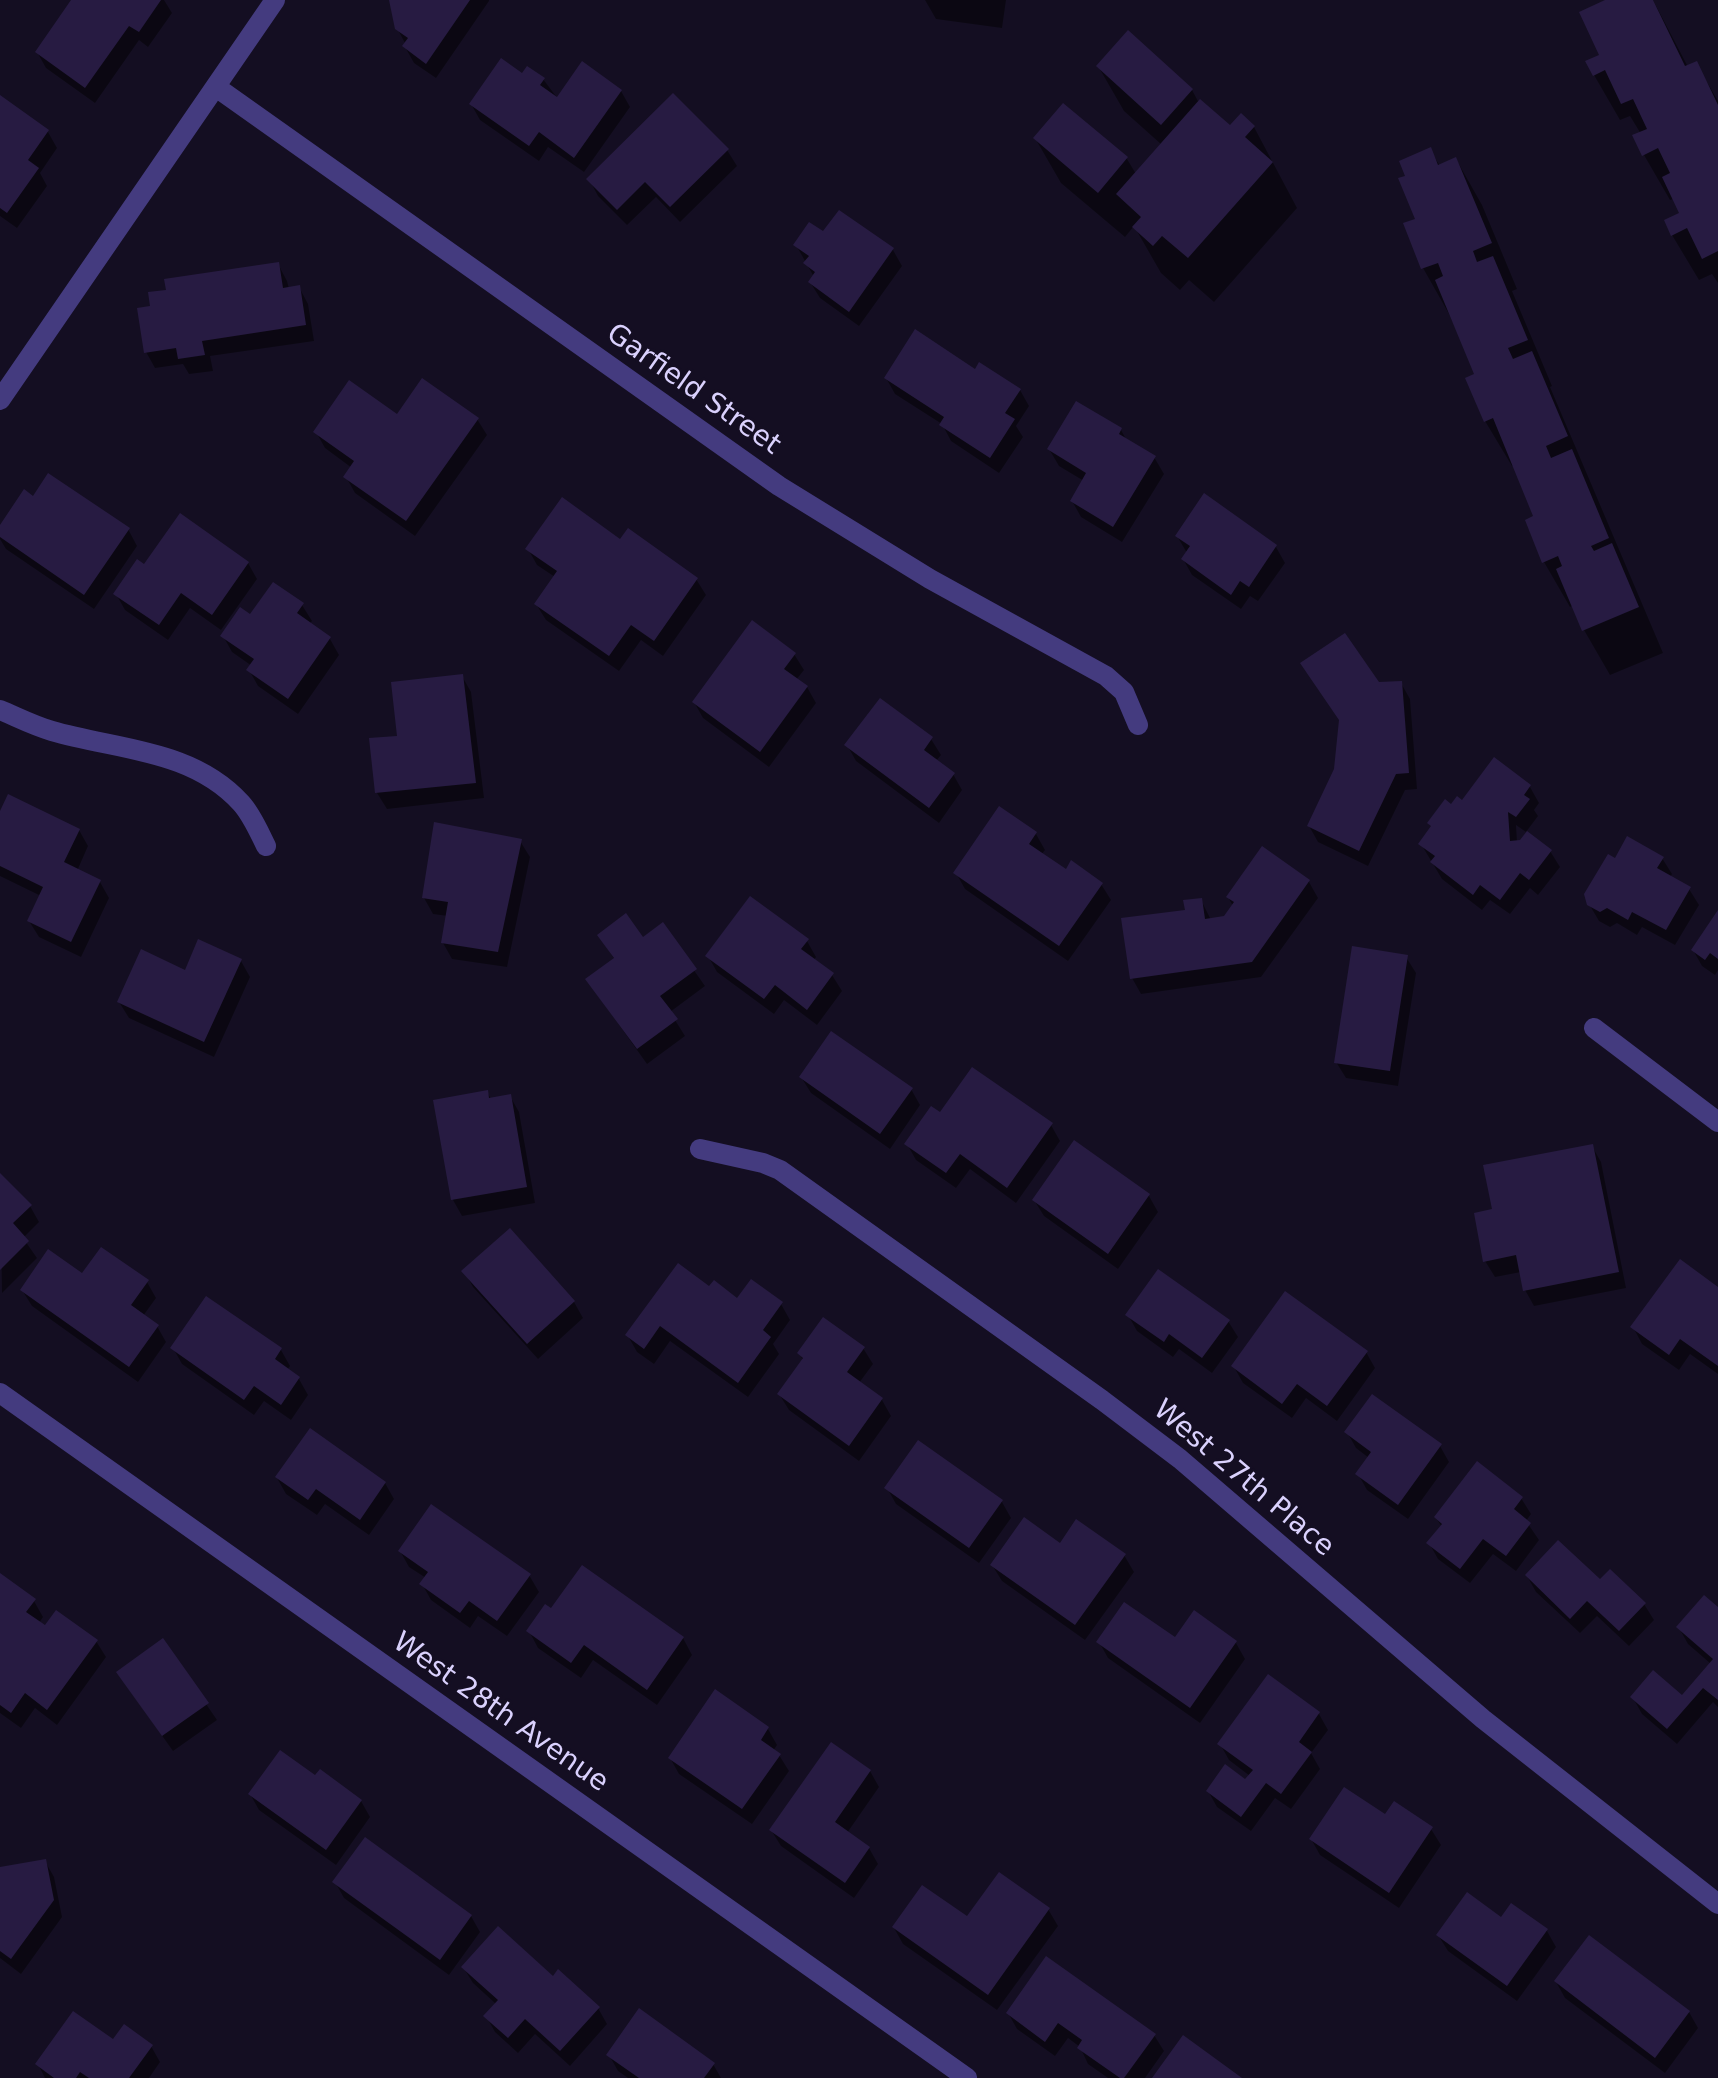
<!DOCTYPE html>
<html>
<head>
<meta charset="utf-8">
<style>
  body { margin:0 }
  canvas { display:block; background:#140e22 }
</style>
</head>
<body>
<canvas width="1718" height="2078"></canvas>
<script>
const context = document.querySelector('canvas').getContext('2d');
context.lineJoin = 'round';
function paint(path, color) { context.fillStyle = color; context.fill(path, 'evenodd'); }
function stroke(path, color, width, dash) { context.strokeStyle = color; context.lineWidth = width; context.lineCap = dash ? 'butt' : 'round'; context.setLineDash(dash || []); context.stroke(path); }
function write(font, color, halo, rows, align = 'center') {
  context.font = font + ' "DejaVu Sans",sans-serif'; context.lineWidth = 6; context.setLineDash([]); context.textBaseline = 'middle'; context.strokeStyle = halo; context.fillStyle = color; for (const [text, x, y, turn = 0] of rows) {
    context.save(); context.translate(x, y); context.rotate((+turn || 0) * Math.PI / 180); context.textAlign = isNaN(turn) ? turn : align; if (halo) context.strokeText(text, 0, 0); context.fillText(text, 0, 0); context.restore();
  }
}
const shadow = new Path2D(`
  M74,0H164L172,13L148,47L139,40L95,103L46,68L37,52Z
  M391,0H489V1L436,78L414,63L405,47L406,45L397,28Z
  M925,0H1006L1002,28L936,19Z
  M1610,0H1653L1688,67L1696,63L1718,101V283L1712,274L1699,280L1672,235L1681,214L1674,199L1670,200L1644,155L1635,136L1641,134L1630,116L1620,120L1594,75L1601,56Z
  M1128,33L1192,90L1199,103L1230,128L1254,127L1297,208L1214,302L1189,280L1180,290L1161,273L1134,226L1125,237L1061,183L1035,138L1063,105L1127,159L1136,174L1162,145L1124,111L1098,66Z
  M523,76L543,79L558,99L621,91L630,107L584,172L548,147L539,161L480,120L471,104Z
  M0,98L48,132L57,148L40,173L47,186L17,228L0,216Z
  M727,150L737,166L680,222L656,197L627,225L598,196L589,179Z
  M1430,150L1440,166L1456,159L1482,205L1517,289L1512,291L1552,386L1550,387L1663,653L1610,675L1584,630L1574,605L1570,607L1544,562L1536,517L1514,465L1512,466L1485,421L1477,375L1449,314L1423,268L1405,224L1417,220L1407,177Z
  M824,234L893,250L902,266L859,326L820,298L810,282L814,277L796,245Z
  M278,264L287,281L289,289L299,287L308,304L314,341L210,356L213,371L189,374L183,364L155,368L146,352L152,308Z
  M975,371L1020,390L1029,406L1016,426L1023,437L999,473L951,441L942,424L895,394L886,378Z
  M397,417L477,419L487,435L415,536L355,493L346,477L352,468L325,448L316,432Z
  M1121,430L1127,441L1154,457L1164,474L1122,542L1081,517L1072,501L1084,481L1059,466L1049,449Z
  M34,498L128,529L137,546L94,609L6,549L0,539V528Z
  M1177,536L1276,547L1285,563L1258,601L1250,596L1241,609L1192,575L1183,559L1187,553Z
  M620,541L696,579L706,595L663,656L641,640L619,671L546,620L536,604L555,577L537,565L528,549Z
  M248,563L257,579L221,630L190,608L168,640L125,610L116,594L145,567Z
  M302,605L312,621L309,624L330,639L339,655L298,714L258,686L249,670L252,666L232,652L223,636L251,617Z
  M794,654L804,670L796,680L807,687L816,703L769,767L703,718L694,702Z
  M462,676L471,692L484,798L387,809L377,793L399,737Z
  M1401,683L1410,699L1417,789L1405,790L1368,866L1318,842L1309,826L1378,684Z
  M931,739L941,755L936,761L953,774L962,790L939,823L856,761L847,745Z
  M1530,787L1539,803L1534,810L1538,816L1526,832L1516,825L1517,842L1550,851L1560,867L1538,895L1530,888L1510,914L1490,900L1482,910L1442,879L1421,844L1451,806Z
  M0,815L79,830L88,846L77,871L100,882L109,898L81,957L39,937L29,921L41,896L0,876Z
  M1036,834L1045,850L1041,855L1066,871L1101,884L1111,900L1068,961L965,889L956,873Z
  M520,841L530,857L507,967L452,959L443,943L448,916L433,914L424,898Z
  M1262,848L1309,882L1318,898L1261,977L1141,994L1132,978L1187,911L1201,900L1211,920L1225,918L1233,906L1228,897Z
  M1662,858L1672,874L1670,877L1689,889L1699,905L1675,945L1642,927L1637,935L1617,923L1610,927L1599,921L1589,904L1615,860Z
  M1718,914V970L1715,975L1702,966L1693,950Z
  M662,925L705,986L670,1012L685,1036L647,1064L587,980L615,960L599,935L643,940Z
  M807,941L816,957L813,961L832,975L842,991L817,1025L784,1000L774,1014L717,972L708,956Z
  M1406,957L1416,973L1398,1086L1346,1078L1336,1062Z
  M241,961L250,977L214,1057L129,1018L119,1002L186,972Z
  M801,1077L911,1089L920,1105L890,1149L811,1093Z
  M487,1092L491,1099L510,1096L519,1112L535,1203L462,1216L453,1200Z
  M941,1115L1051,1125L1060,1141L1016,1203L970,1169L956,1188L916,1160L907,1144Z
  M1592,1146L1601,1162L1626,1288L1534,1306L1525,1290L1521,1272L1495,1277L1485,1261L1494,1211Z
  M0,1176L30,1206L39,1222L23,1238L37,1258L2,1293Z
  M1149,1196L1158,1212L1118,1269L1044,1216L1034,1200Z
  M510,1230L574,1302L583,1318L538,1359L473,1287L464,1271Z
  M83,1276L147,1282L156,1298L143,1316L157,1326L166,1342L138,1382L32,1306L22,1290Z
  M710,1289L738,1300L781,1304L790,1320L773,1344L779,1354L748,1397L670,1341L654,1364L637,1352L628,1336Z
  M1718,1290V1374L1690,1354L1679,1370L1642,1344L1633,1327Z
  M1128,1315L1228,1321L1238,1337L1212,1373L1179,1349L1173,1357L1137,1331Z
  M173,1348L281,1350L290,1366L287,1370L299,1379L308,1395L291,1420L264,1401L254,1415L182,1364Z
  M863,1348L873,1364L859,1383L882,1400L891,1416L859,1461L789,1410L779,1394L803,1360L799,1353Z
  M1366,1352L1375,1368L1337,1421L1306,1398L1292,1418L1243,1383L1234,1367Z
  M1347,1432L1440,1446L1449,1462L1408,1519L1367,1490L1358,1474L1369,1458L1356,1448Z
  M277,1478L385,1483L394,1499L369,1535L325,1504L317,1515L286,1494Z
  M887,1488L1002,1502L1011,1518L979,1563L896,1504Z
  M1521,1498L1531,1514L1526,1521L1539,1540L1516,1571L1493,1554L1470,1583L1438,1559L1429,1543L1442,1527L1436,1518Z
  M1060,1546L1124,1555L1134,1572L1085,1640L1002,1581L992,1565Z
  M400,1551L529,1575L539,1592L507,1636L478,1616L470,1628L431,1600L422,1584L426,1578L409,1567Z
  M0,1576L34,1601L43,1617L39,1623L96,1641L106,1657L57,1725L35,1708L21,1728L0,1713Z
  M1527,1576L1600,1582L1644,1604L1654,1620L1629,1646L1597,1616L1580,1633L1536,1592Z
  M1718,1609V1707L1713,1702L1677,1744L1642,1714L1633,1698L1683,1697L1711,1664L1688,1644L1679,1628Z
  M552,1611L683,1638L692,1655L657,1705L593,1660L581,1678L538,1648L529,1631Z
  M1175,1640L1236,1643L1245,1659L1200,1723L1108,1658L1099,1642Z
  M163,1641L217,1720L173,1751L128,1688Z
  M1319,1714L1328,1730L1311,1753L1320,1769L1291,1809L1275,1798L1251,1831L1217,1807L1208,1791L1246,1782L1250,1776L1229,1760L1220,1744Z
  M768,1729L777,1745L773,1751L779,1755L789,1771L752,1824L679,1774L670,1758Z
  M870,1771L879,1787L847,1833L869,1848L878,1864L854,1898L781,1846L771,1830Z
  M315,1778L361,1801L370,1817L336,1865L259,1810L250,1794Z
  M1385,1817L1431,1829L1441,1845L1399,1908L1320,1855L1311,1839Z
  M45,1861L54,1877L62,1917L21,1974L0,1958V1870Z
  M335,1882L471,1916L480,1932L449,1975L344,1898Z
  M1048,1909L1058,1926L997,2010L903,1944L894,1928Z
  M1502,1920L1547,1931L1556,1947L1517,2001L1448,1951L1438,1935Z
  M463,1967L553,1979L598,2008L607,2024L570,2066L535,2034L518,2053L495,2032L486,2016L496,2004L473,1983Z
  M1556,1982L1689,2012L1698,2028L1665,2073L1565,1998Z
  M1008,2013L1154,2035L1164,2051L1145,2078H1108L1088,2064L1080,2047L1068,2038L1055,2056L1017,2029Z
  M114,2042L151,2046L160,2062L149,2078H45L38,2064Z
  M609,2055L713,2064L721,2078H628L618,2071Z`);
const building = new Path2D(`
  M71,0H161L139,32L129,26L85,88L35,52Z
  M389,0H470L426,64L402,46L408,38L395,29Z
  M1605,0H1653L1685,66L1697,61L1718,105V251L1702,259L1687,228L1671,236L1664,220L1679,213L1662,177L1670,173L1658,148L1642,156L1632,135L1647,129L1633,99L1621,104L1605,70L1593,76L1585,61L1599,55L1579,12Z
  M1128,30L1193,89L1161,125L1096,66Z
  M501,58L522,73L527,66L545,78L540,85L557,97L582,61L622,90L574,158L539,132L529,146L469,104Z
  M673,93L729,149L670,207L645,182L617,210L586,179Z
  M0,95L49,130L28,160L39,168L7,213L0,208Z
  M1200,99L1230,125L1241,113L1255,126L1245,137L1273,162L1188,258L1162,236L1153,246L1132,227L1141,217L1116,194Z
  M1063,103L1128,157L1098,193L1033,138Z
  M1431,147L1438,165L1456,157L1492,243L1473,251L1477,262L1493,256L1528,340L1508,348L1513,359L1532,351L1568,436L1546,446L1551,458L1572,449L1609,538L1591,546L1594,551L1612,543L1639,607L1582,631L1556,569L1562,566L1558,556L1542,563L1525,520L1533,516L1493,418L1484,422L1465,378L1474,374L1435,280L1443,276L1438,263L1421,269L1403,223L1415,219L1398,178L1405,176L1399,161Z
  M839,210L894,248L849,312L808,282L815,272L803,263L809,256L793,245L809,222L823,231Z
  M279,262L283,288L300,285L306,325L202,341L205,355L178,359L176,348L144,353L137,308L150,306L148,292L166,290L164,279Z
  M915,329L975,369L979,362L1021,389L1005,413L1015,419L990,458L939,425L944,417L884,378Z
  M422,378L479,418L406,521L343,477L354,461L313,432L349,380L397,414Z
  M1076,401L1122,428L1119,434L1156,456L1113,527L1070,501L1086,473L1047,449Z
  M48,473L130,528L84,595L0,537V525L24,489L33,496Z
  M1204,493L1277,545L1249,587L1240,581L1231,595L1181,559L1190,546L1175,536Z
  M562,497L620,539L628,528L698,578L654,641L631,625L609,656L534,604L557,571L525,549Z
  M180,513L249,562L212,615L181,593L159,625L113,594L137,559L144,564Z
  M273,582L304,603L297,613L331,637L288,699L246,670L254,659L220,636L240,607L250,614Z
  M752,620L796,653L784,669L808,686L760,752L692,702Z
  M1345,633L1379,682L1402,681L1409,773L1396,774L1359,851L1307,826L1334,769L1339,720L1300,663Z
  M463,674L476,783L375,793L369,738L397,736L391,682Z
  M880,698L933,737L924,750L955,773L929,808L844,745Z
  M1494,757L1531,785L1524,795L1530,799L1516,817L1508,812L1510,841L1520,840L1527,831L1552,850L1529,880L1520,873L1500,900L1480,885L1473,895L1430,862L1435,856L1418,844L1431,826L1427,823L1445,799L1451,804L1457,796L1462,800Z
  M8,794L80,829L64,862L101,880L71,942L27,921L43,887L0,866V811Z
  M999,806L1037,832L1029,844L1066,869L1071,860L1103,883L1059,946L953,873Z
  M434,822L522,839L498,952L441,943L448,902L422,898Z
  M1627,836L1664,857L1657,868L1691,887L1666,930L1632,912L1628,920L1607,908L1600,912L1587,905L1584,894L1608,854L1615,858Z
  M1262,846L1310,880L1252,962L1130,979L1121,918L1185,910L1183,900L1202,898L1205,919L1224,916L1234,902L1226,897Z
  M750,896L809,939L801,949L834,973L807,1010L775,985L764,999L705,956Z
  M1718,910V959L1710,953L1705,960L1691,950Z
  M626,913L643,937L663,922L697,969L660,996L678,1019L637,1049L585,979L614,958L597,935Z
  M198,939L242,959L204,1042L117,1002L141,949L185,970Z
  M1352,946L1408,955L1390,1071L1334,1063Z
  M831,1031L913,1088L880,1134L799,1077Z
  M972,1067L1053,1123L1007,1188L960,1154L946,1173L904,1144L931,1106L940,1112Z
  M488,1090L489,1098L511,1094L527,1187L451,1200L433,1100Z
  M1074,1140L1150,1194L1108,1254L1032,1200Z
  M1593,1144L1619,1272L1523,1291L1516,1255L1483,1262L1474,1213L1492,1209L1483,1165Z
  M0,1173L32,1205L13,1223L29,1241L0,1270Z
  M510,1228L575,1301L527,1344L461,1271Z
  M101,1247L149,1280L131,1305L159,1325L129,1367L20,1290L48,1249L82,1273Z
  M1680,1259L1718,1287V1366L1680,1339L1669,1355L1630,1327Z
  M678,1263L709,1286L714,1280L737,1298L751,1279L783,1302L763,1330L771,1337L738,1383L660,1326L644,1349L625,1335Z
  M1158,1269L1230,1320L1202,1358L1169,1334L1164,1342L1125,1315Z
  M1285,1291L1368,1351L1327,1406L1297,1384L1282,1404L1231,1366Z
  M206,1296L282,1348L275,1359L300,1377L281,1405L254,1386L244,1400L170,1348Z
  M823,1317L865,1347L847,1372L883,1398L849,1446L777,1394L803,1358L797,1353Z
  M1372,1394L1442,1444L1398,1505L1355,1474L1371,1452L1344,1432Z
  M310,1428L386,1482L360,1520L316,1489L308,1500L275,1477Z
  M918,1440L1003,1500L969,1548L884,1488Z
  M1477,1461L1523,1497L1514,1509L1531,1523L1506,1556L1483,1539L1460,1569L1426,1543L1442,1524L1434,1517Z
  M431,1504L531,1574L497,1621L469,1601L460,1613L419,1584L428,1572L398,1551Z
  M1024,1517L1060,1543L1076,1519L1126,1554L1075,1625L990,1565Z
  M1558,1540L1600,1579L1610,1569L1646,1603L1619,1631L1587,1601L1570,1619L1525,1575Z
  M582,1565L684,1637L647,1690L584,1645L571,1663L526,1631L545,1604L551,1608Z
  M0,1573L36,1599L26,1612L45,1625L56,1610L98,1640L47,1710L25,1693L11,1713L0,1705Z
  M1704,1595L1718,1607V1700L1703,1688L1667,1729L1630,1697L1653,1670L1682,1695L1713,1659L1676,1627Z
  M1124,1602L1175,1637L1194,1610L1237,1641L1190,1708L1096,1642Z
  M163,1638L209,1703L162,1736L116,1672Z
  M1268,1674L1320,1712L1299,1742L1312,1752L1281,1794L1266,1783L1241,1817L1206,1791L1225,1764L1245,1779L1253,1770L1217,1744Z
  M715,1689L769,1727L761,1740L781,1754L742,1809L668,1758Z
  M831,1742L871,1770L835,1822L870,1847L845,1883L769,1830Z
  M280,1750L315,1775L320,1769L362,1800L326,1850L248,1794Z
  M1344,1787L1385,1814L1394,1801L1433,1827L1389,1893L1309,1839Z
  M365,1837L472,1915L440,1960L332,1882Z
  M46,1859L54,1900L11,1959L0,1951V1867Z
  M999,1872L1050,1908L988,1995L892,1927L922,1885L967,1916Z
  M1467,1892L1501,1917L1511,1903L1548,1929L1507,1986L1436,1935Z
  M498,1926L553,1976L558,1969L600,2007L560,2051L525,2019L508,2038L483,2016L498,2000L461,1967Z
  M1589,1935L1690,2011L1655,2058L1554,1981Z
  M1046,1956L1156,2034L1124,2078H1120L1077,2048L1082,2040L1058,2023L1045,2042L1006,2013Z
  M639,2008L715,2063L704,2078H639L606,2055Z
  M73,2011L113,2039L124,2024L153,2045L129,2078H89L80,2072L76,2078H54L35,2064Z
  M1183,2035L1242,2078H1152Z`);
const minor = new Path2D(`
  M216,87L779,486L930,579L1106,676L1124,692L1138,725
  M0,400L275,0
  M0,710C17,717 34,726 52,731C117,750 192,749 241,803C252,815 259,832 266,846
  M1594,1028L1718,1122
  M700,1149L763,1163L780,1170L1102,1400L1180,1459L1483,1719L1718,1904
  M0,1393L967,2078`);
const streetNames = [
  ["Garfield Street",693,390,35],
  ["West 27th Place",1243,1479,40],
  ["West 28th Avenue",500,1713,35]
];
paint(shadow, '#0007');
paint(building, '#271b42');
stroke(minor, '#443b7f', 20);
write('28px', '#dad1fd', '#140e22', streetNames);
</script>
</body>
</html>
